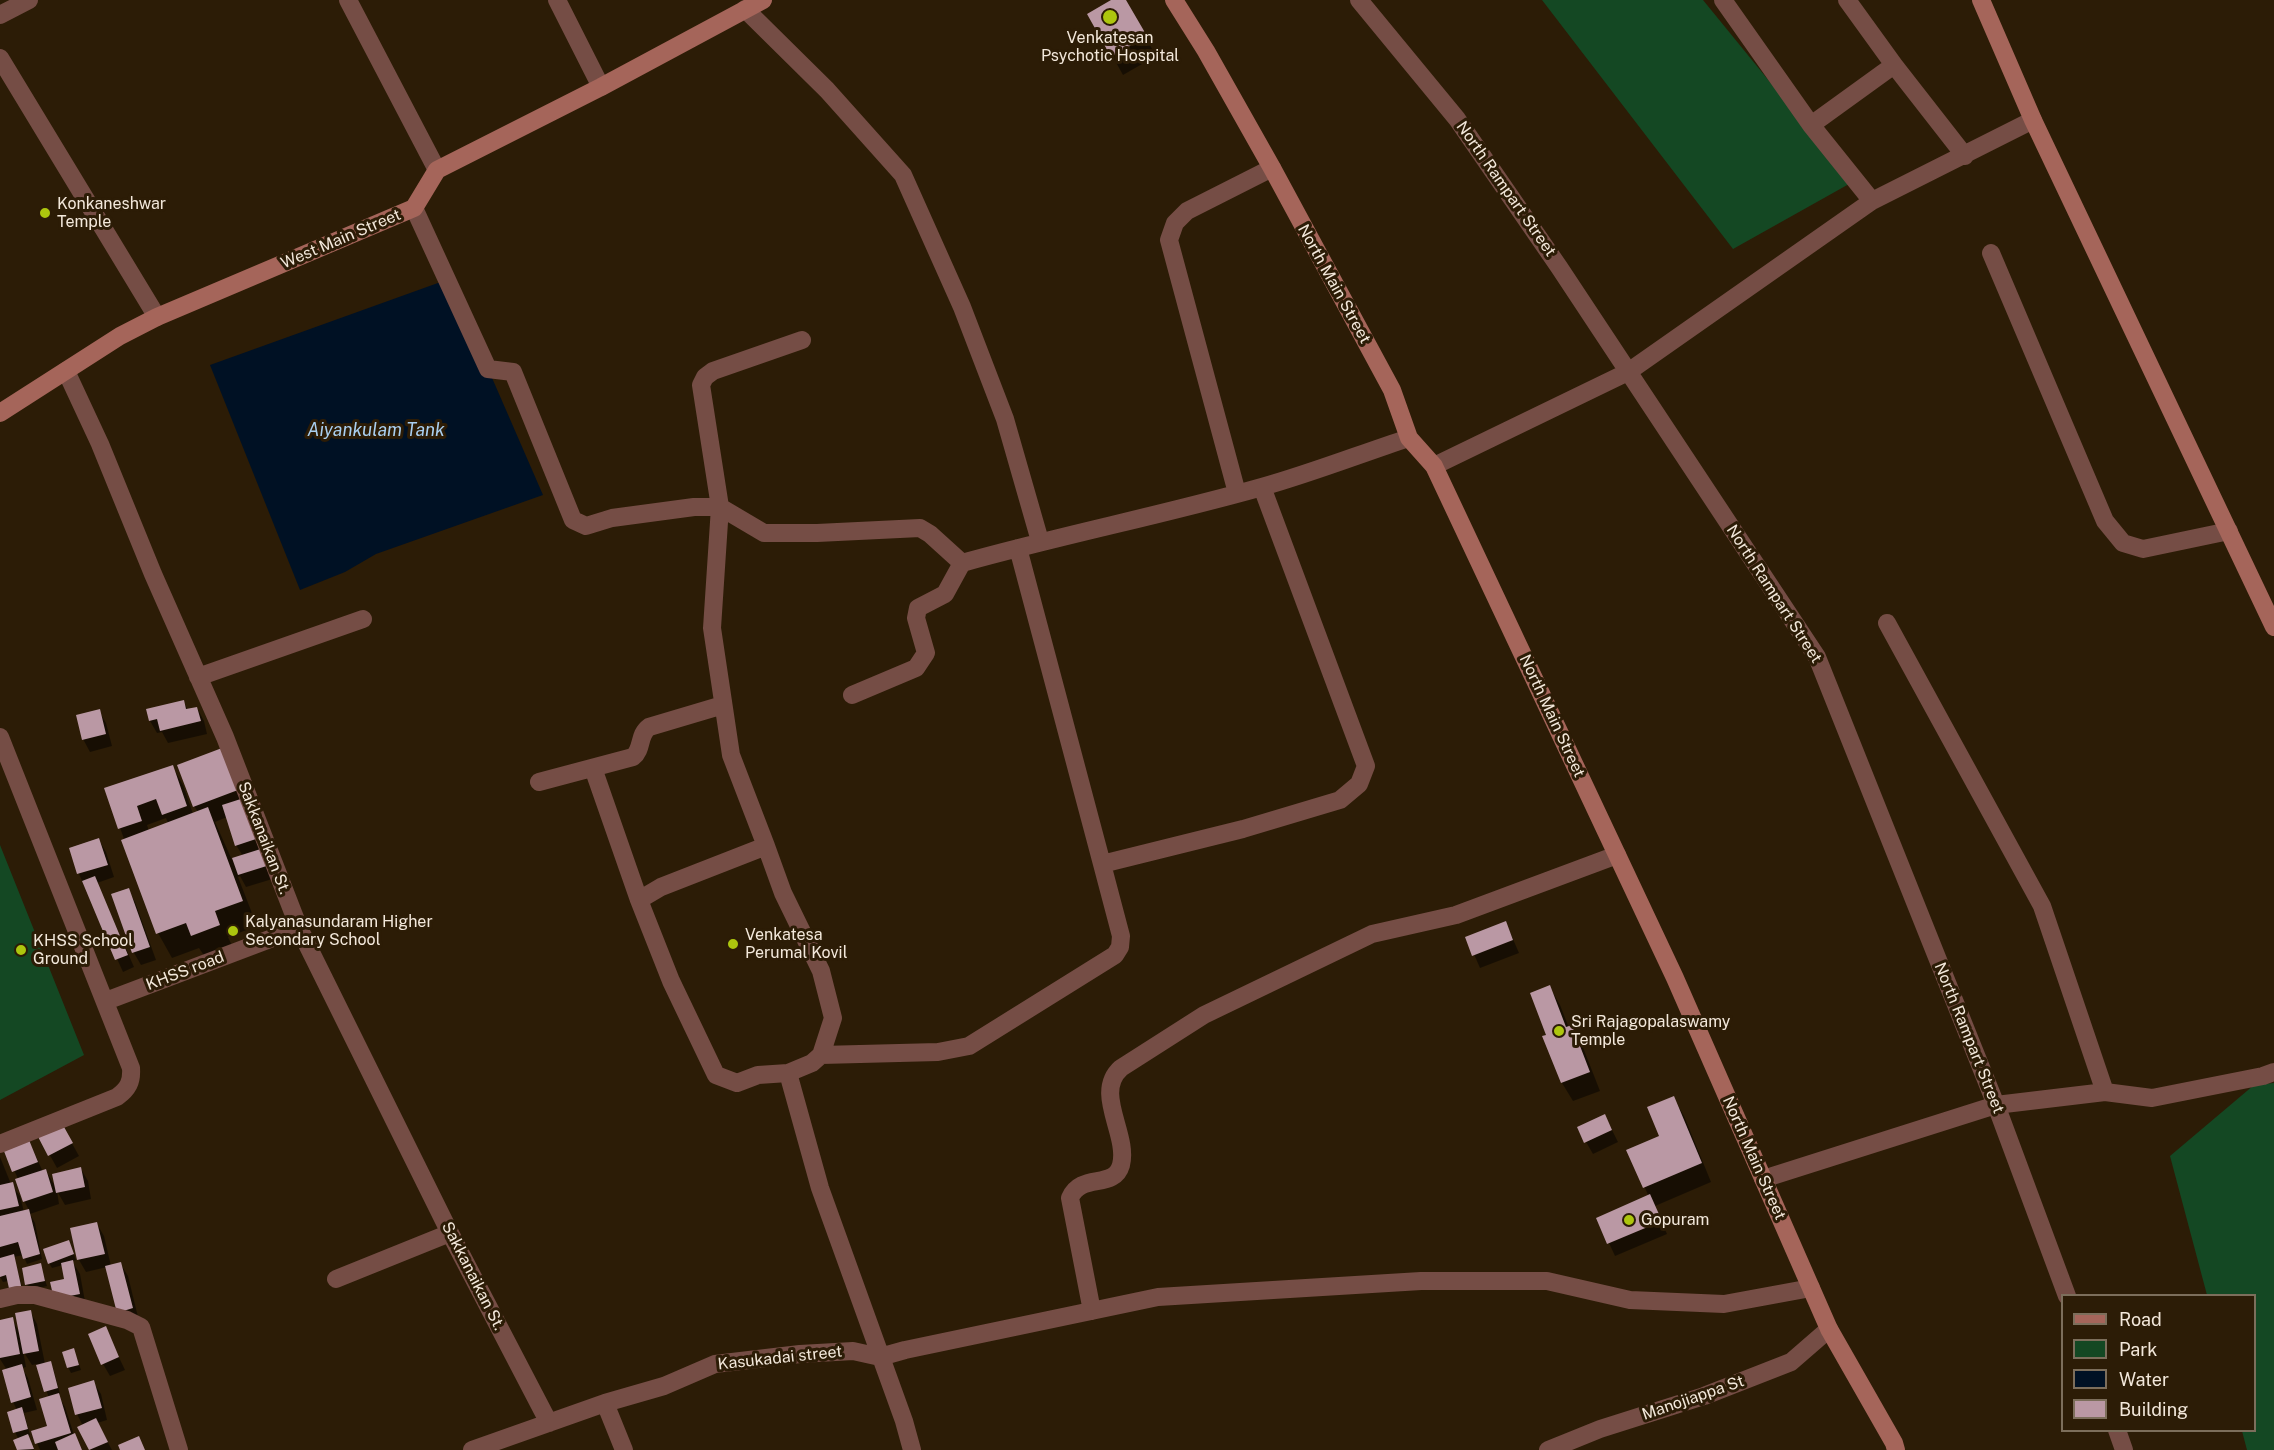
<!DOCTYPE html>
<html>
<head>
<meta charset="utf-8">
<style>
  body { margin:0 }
  #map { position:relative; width:2274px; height:1450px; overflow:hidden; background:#2c1c06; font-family:"Public Sans",sans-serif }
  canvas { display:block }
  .legend { position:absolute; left:2061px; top:1294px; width:195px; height:138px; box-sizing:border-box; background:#2c1c06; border:2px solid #7c6e5b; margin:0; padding:8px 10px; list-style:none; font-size:18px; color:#f3e8db }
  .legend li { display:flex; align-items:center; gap:12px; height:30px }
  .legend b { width:30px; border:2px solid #7c6e5b }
</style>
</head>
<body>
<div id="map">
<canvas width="2274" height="1450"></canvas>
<ul class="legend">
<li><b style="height:8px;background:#a5655a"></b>Road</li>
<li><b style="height:16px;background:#144823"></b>Park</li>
<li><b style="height:16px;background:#001124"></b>Water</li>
<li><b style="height:16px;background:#ba98a4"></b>Building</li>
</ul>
</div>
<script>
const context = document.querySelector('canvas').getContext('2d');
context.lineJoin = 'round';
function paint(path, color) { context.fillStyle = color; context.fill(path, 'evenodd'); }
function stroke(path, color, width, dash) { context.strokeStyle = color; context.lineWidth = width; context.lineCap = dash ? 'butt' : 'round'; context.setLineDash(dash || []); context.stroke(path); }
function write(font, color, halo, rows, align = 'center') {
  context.font = font + ' "Public Sans",sans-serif'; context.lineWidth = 6; context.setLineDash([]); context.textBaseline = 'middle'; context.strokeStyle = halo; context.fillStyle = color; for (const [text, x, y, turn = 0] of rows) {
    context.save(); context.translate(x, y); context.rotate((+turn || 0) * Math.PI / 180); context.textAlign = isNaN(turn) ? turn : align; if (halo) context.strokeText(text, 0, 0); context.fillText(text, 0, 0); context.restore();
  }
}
const green = new Path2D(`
  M1542,0H1703L1827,152L1849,184L1733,249Z
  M0,845L84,1055L0,1100Z
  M2274,1083V1450H2247L2242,1431L2254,1430V1296L2207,1295L2170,1156L2254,1085Z`);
const water = new Path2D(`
  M449,279L543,495L376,554L345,572L300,590L210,365Z`);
const shadow = new Path2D(`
  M1114,0H1125L1156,56L1123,75L1089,14Z
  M183,701L188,710L197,708L204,721L207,734L168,743L162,732L157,733L150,721Z
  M99,711L106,723L112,746L90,752L83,739Z
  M222,749L279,877L246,887L240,876L238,877L257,926L228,937L234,950L207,960L199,948L172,958L158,933L106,789L172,766L183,785L193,814L198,812L194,806ZM227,817L236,845L243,856L232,860L215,822ZM166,818L168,823L149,831L147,825Z
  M99,840L106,852L114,877L97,883L134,967L123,972L79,874L71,849Z
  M128,889L135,902L156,960L141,965L134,953L113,895Z
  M1506,923L1519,953L1480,968L1467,938Z
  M1549,986L1560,1005L1569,1028L1571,1027L1582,1045L1600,1091L1573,1101L1562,1083L1544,1037L1548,1036Z
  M1673,1097L1684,1116L1711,1182L1655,1206L1667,1234L1615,1256L1598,1219L1649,1197L1628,1150L1661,1137Z
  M59,1120L79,1156L57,1168L37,1132Z
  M1611,1128L1618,1142L1593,1154L1586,1142Z
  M27,1137L43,1172L46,1171L56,1188L81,1169L88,1181L91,1199L65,1205L57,1191L59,1204L30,1214L35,1223L42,1259L27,1264L23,1255L14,1257L24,1295L8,1281L3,1282L0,1277V1157L11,1184L20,1196L24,1212L29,1210L23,1199L18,1179L4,1147Z
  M97,1224L104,1236L111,1266L120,1263L128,1276L139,1321L126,1324L107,1267L86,1272L79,1260Z
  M71,1247L76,1260L72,1261L80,1274L86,1307L62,1311L66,1280L63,1265L52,1268L49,1263Z
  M40,1265L47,1286L30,1290L27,1284Z
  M30,1311L37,1324L45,1364L50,1363L53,1368L60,1394L58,1395L65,1407L74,1435L82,1450H40L37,1443L49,1427V1398L37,1364L32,1365L23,1351L26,1367L22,1368L28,1378L37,1410L24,1413L30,1435L28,1436L34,1450H18L15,1441L19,1440L15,1432L17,1410L13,1402L7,1370L0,1359V1321L12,1319L20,1334Z
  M105,1328L125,1370L110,1376L103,1364Z
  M74,1350L81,1370L71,1373L68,1367Z
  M93,1382L101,1394L107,1420L97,1423L112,1450H91L79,1428L83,1426L77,1414Z`);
const building = new Path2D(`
  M1111,0H1126L1147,36L1111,57L1087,14Z
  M184,700L186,709L197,707L201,721L160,731L157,719L149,721L146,709Z
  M100,709L106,734L82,740L76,715Z
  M222,748L238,790L193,807L177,765Z
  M173,765L187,806L162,815L156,799L137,806L142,821L118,829L104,788Z
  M247,797L259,838L235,846L222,805Z
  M208,807L243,901L215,911L220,925L191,936L186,923L156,934L121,840Z
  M99,838L108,865L77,874L69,848Z
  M267,847L273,864L238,875L232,858Z
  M95,876L128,955L115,960L82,881Z
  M129,888L150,947L132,953L111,894Z
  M1506,921L1513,940L1472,956L1465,937Z
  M1550,985L1566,1027L1572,1025L1590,1072L1561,1083L1542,1036L1546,1035L1530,993Z
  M1674,1096L1702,1163L1643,1188L1626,1150L1659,1136L1647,1107Z
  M1605,1114L1612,1130L1584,1143L1577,1127Z
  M59,1118L73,1143L48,1156L35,1131Z
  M27,1135L38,1162L12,1172L2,1146Z
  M81,1167L85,1187L56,1193L52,1174Z
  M46,1169L53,1192L23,1202L15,1179Z
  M13,1182L19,1206L0,1210V1185Z
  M1650,1194L1662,1221L1607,1244L1596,1218Z
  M29,1209L40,1254L23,1259L18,1242L0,1247V1216Z
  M97,1222L105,1254L77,1260L70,1228Z
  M69,1240L74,1254L48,1264L43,1249Z
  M14,1254L22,1290L10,1293L6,1275L0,1277V1258Z
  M73,1260L80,1294L54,1299L50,1282L64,1279L61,1263Z
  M121,1262L133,1308L117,1313L105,1266Z
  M41,1263L45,1281L25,1285L22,1268Z
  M31,1310L39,1351L23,1354L15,1313Z
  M13,1317L20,1354L0,1358V1320Z
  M106,1326L119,1357L101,1365L88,1334Z
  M74,1348L79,1365L67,1368L62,1352Z
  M51,1361L58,1388L44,1392L36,1365Z
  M22,1364L31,1397L11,1403L2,1370Z
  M94,1380L102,1408L75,1415L68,1388Z
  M59,1393L71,1433L35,1444L31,1431L47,1426L39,1399Z
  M22,1407L28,1429L13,1433L7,1412Z
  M96,1418L108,1442L89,1450L77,1427Z
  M75,1433L82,1450H58L55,1442Z
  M28,1434L34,1449L17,1450L13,1440Z
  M139,1436L145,1450H120L118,1445Z`);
const street = new Path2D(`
  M348,0L437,170
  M557,0L601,87
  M1359,0L1457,119L1559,267L1817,657L1996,1105L2067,1296
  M1723,0L1811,125L1872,201
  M1847,0L1894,65L1965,156
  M745,9L827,90L903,175L962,307L1005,419L1040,541
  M0,15L29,0
  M0,58L157,317
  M1811,125L1894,65
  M414,208L488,369L513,372L573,520L586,526L612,518L694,507H720L764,533H817L920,528L930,534L962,563C1062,535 1163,515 1262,487C1312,473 1360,454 1409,438
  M1991,253L2105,521L2123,543L2143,549L2229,531
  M802,340L713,371L705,377L701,385L720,507L712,628L731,755L766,846L661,887L639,900L671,981L716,1075L737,1083L758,1075L788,1073L820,1188L904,1421L912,1450
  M66,371L100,444L153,574L225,737L299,928L450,1233L549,1423
  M1434,466L1628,372L1872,201L2033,120
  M1237,493L1169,240L1175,223L1187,211L1272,168
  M1018,548L1102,864L1243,829L1340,800L1359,784L1366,766L1262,487
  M1887,623L2042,906L2105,1092
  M198,677L363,619
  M852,695L916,668L926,653L916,618L918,608L945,594L962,563
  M0,737L131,1068C132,1082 128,1089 117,1097L0,1144
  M593,768L639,900
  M539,782L633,757C643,749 638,735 649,727L723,705
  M766,846L783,893L821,971L833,1018L821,1055L812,1063L788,1073
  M106,1001L299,928
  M821,1055L938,1052L969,1046L1115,955L1120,947L1121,936L1102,864
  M1763,1179L1996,1105L2105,1092L2152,1098L2263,1076L2274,1072
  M336,1279L450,1233
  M0,1299L17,1295H35L127,1320L141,1327L179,1450
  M1092,1311L1070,1198C1081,1172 1114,1190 1121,1165C1129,1134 1093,1093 1121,1068L1204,1015L1372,934L1456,915L1617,855
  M605,1403L624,1450
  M2117,1430L2124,1450
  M472,1450L605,1403L664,1386L715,1364L800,1354L853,1351L880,1357L905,1350L1158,1297L1421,1281H1547L1630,1300L1724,1304L1811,1288
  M1548,1450L1600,1429L1704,1396L1791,1362L1829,1329`);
const secondary = new Path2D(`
  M1174,0L1206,51L1272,168L1392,390L1409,438L1434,466L1675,978L1829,1329L1894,1443L1896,1450
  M1981,0L2033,120L2274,627
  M0,413L120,336L157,317L414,208L437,170L601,87L763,0`);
const markers = [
  [1110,17,8,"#adc60e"],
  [45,213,6,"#adc60e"],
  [233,931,6,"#adc60e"],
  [733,944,6,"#adc60e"],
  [21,950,6,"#adc60e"],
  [1559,1031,6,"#adc60e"],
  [1629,1220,6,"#adc60e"]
];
const poiNames = [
  ["Venkatesan",1110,38,"center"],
  ["Psychotic Hospital",1110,56,"center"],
  ["Konkaneshwar",57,204],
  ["Temple",57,222],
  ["Kalyanasundaram Higher",245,922],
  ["Secondary School",245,940],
  ["Venkatesa",745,935],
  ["Perumal Kovil",745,953],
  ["KHSS School",33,941],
  ["Ground",33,959],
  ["Sri Rajagopalaswamy",1571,1022],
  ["Temple",1571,1040],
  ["Gopuram",1641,1220]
];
const streetNames = [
  ["North Rampart Street",1506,189,55],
  ["West Main Street",341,239,-23],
  ["North Main Street",1334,284,61],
  ["North Rampart Street",1774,594,57],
  ["North Main Street",1552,716,65],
  ["Sakkanaikan St.",264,838,69],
  ["KHSS road",185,971,-21],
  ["North Rampart Street",1969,1038,68],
  ["North Main Street",1754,1158,66],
  ["Sakkanaikan St.",473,1276,63],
  ["Kasukadai street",780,1358,-6],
  ["Manojiappa St",1693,1398,-19]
];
const waterNames = [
  ["Aiyankulam Tank",376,430]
];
paint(green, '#144823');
paint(water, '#001124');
paint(shadow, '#0007');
paint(building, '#ba98a4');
stroke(street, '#754d45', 18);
stroke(secondary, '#a5655a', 18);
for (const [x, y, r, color] of markers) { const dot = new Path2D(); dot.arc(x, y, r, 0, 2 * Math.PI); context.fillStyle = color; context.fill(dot); stroke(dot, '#2c1c06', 2); }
write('16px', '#f3e8db', '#2c1c06', poiNames, 'left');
write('16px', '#f3e8db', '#2c1c06', streetNames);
write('italic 18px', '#a9cff0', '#2c1c06', waterNames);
</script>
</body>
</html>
